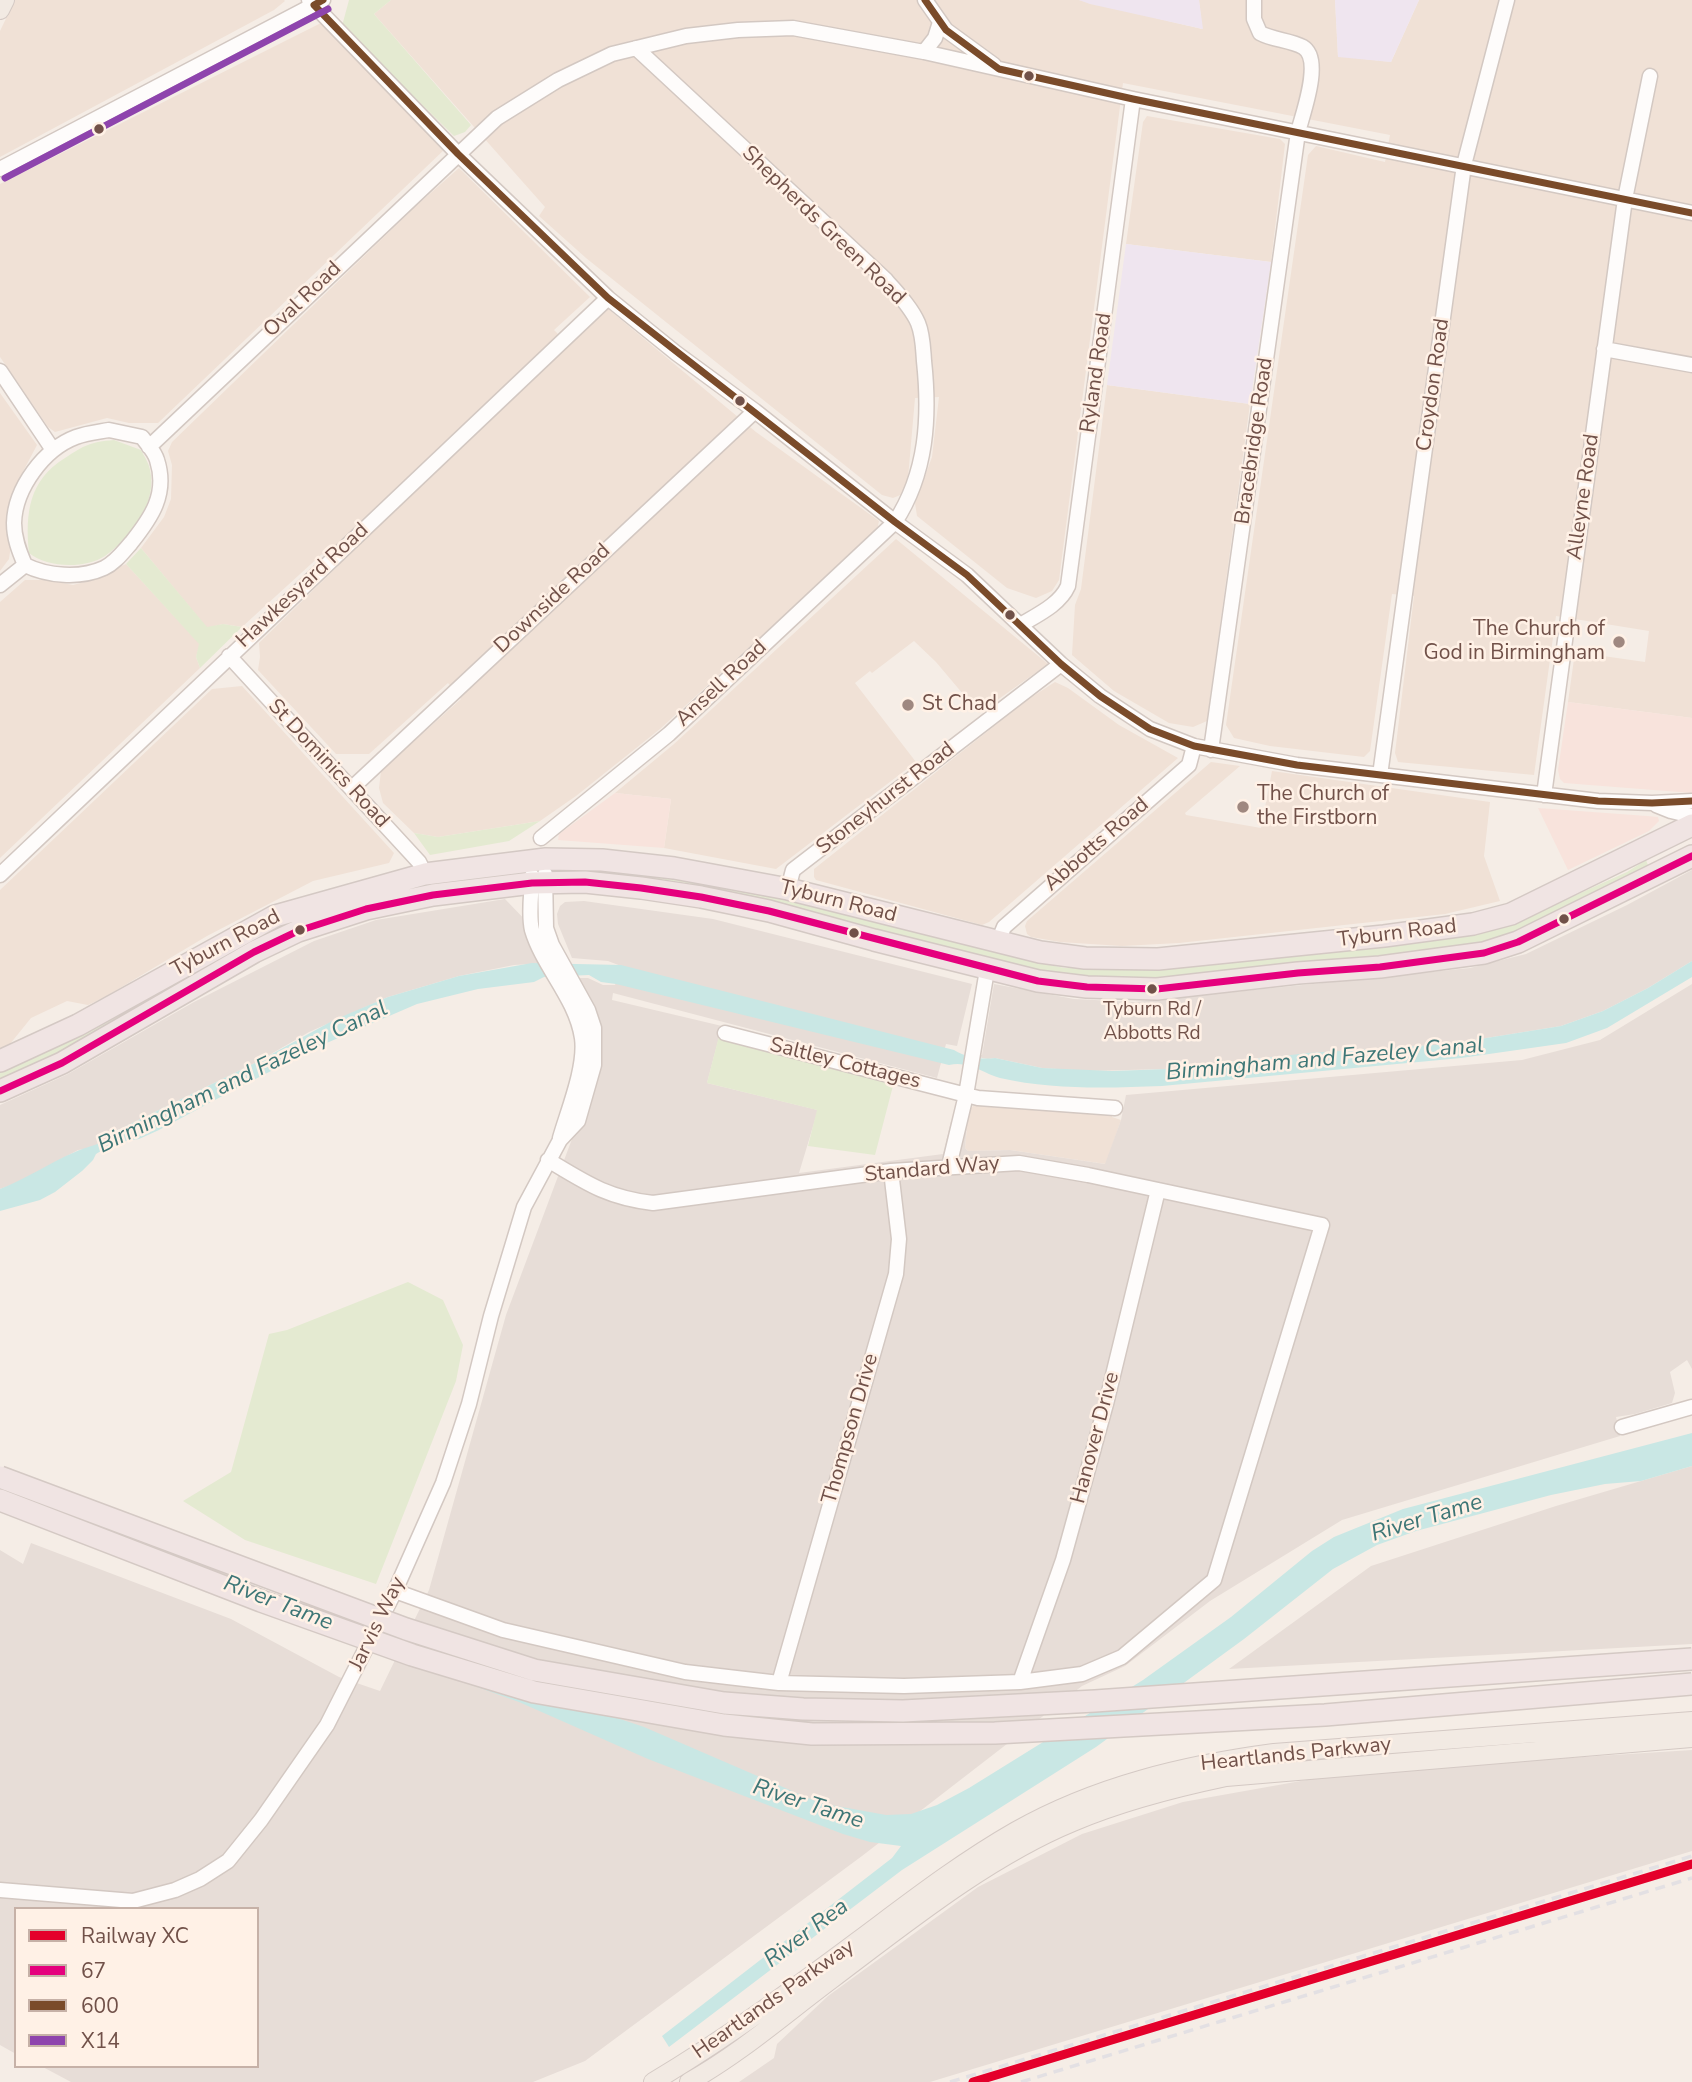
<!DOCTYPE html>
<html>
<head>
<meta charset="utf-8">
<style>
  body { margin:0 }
  #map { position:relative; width:1692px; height:2082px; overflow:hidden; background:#f5ede6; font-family:"Nunito Sans",sans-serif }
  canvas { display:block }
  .legend { position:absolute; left:14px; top:1907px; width:245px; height:161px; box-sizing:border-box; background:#fff1e6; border:2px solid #c6b1a7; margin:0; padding:9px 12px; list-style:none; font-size:21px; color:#715149 }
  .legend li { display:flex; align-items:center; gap:14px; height:35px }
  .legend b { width:35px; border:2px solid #c6b1a7 }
</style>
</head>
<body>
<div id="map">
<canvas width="1692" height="2082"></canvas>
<ul class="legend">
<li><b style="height:9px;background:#e4002b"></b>Railway XC</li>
<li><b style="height:9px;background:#e5007d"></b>67</li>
<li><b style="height:9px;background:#7a4b2a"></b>600</li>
<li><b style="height:9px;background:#8e44ad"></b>X14</li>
</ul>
</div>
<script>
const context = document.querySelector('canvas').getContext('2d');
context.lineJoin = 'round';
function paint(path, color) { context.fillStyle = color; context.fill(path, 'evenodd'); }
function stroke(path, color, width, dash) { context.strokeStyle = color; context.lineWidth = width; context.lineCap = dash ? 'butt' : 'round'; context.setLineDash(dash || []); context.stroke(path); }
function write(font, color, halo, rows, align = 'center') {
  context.font = font + ' "Nunito Sans",sans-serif'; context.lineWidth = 5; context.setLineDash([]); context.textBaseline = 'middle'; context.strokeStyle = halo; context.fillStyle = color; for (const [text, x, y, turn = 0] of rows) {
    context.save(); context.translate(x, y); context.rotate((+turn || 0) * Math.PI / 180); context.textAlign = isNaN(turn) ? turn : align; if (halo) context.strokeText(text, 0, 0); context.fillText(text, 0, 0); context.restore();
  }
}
const residential = new Path2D(`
  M15,0H284L285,1L274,10L0,157V31Z
  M391,0H1079L1202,29L1199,0H1335L1338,56L1391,62L1419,0H1692V718L1568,702L1575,652L1645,662L1649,631L1556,616L1534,775L1398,762L1395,753L1414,596L1392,594L1370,751L1364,757L1270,746L1234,738L1226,725L1308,155L1316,146L1385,162L1390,135L1123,83L1059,580L1052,591L1036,598L1007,588L917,516L915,503L932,457L939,397L915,398L908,478L903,494L893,498L882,495L586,258L539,216L545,207L374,14Z
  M323,22L445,149L158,423H129L107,418L55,432L48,427L0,357V184Z
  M1147,116L1280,139L1285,144L1271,262L1126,244L1143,122Z
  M459,168L590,297L554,330L569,345L607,308L756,432L879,521L877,530L660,729L576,796L540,821L438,837L414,833L383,803L379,788L381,771L461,699L448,683L369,754H336L258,670L260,657L259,643L338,566L322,554L242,627L223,624L207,628L141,548L164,517L171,499L172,465L168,451L172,442L416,206Z
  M1107,385L1250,404L1207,721L1193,727L1169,723L1114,691L1072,655L1075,605L1081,589Z
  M0,393L37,445L18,481L7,522L11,545L9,559L0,571Z
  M896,539L1048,664L979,713L936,662L914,641L872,673L870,671L855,683L916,762L776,869L664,848L671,799L615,793L674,744Z
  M126,564L200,644L196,657L200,668L0,858V602L25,580H47L73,585L92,580Z
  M1055,682L1068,688L1119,725L1178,758L989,922L982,925L816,880L814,877V869L1027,700Z
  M242,686L394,853L389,863L313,881L207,936L105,997L88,1005L67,1001L31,1018L10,1044L0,1049V890L212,689Z
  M1211,762L1240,766L1185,813L1186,815L1261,828L1272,771L1490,802L1484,856L1500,901L1445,914L1179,943L1122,946L1060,942L1031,937L1027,934L1025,926L1027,921Z
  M976,1103L1113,1112L1112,1117L1121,1120L1106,1164L1010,1150L968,1151L965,1148L968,1115L971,1108Z`);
const commercial = new Path2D(`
  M1568,702L1692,718V793L1564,783L1560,779L1558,770Z
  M615,793L671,799L664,848L558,840L559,834Z
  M1538,808L1647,816L1658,817L1659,821L1649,831L1568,870Z`);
const industrial = new Path2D(`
  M1692,870V961L1648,988L1603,1011L1561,1026L1449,1044L1258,1058L1168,1069L1087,1071L1042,1068L995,1058L988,1059L972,1056L982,1055L994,984L1074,999L1135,1002L1470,968L1526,954L1627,905Z
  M505,899L531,926L547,963L514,965L459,976L388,997L309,1032L259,1061L118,1130L111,1138L92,1148L78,1150L17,1183L0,1189V1105L68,1074L194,1002L314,941L376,920Z
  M584,901L713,919L972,984L957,1046L946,1044L937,1078L613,993L612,1000L722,1026L707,1083L818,1110L799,1173L943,1154L951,1121L967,1123L965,1148L968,1151L1010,1150L1105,1164L1121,1120L1126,1095L1522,1060L1600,1040L1692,984V1369L1687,1360L1670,1372L1675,1393L1672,1403L1635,1414L1616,1417L1620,1436L1342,1520L1210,1601L1125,1666L1082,1686L862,1856L585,2061L533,2082H71L41,2066H257V1909H16V2054L0,2045V1550L23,1564L31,1543L231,1619L339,1677L380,1691L429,1590L506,1315L578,1123L594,1066L571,978H588L603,985H615L621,966L608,961L572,958L558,924L557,914L560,906L565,902Z
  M1692,1466V1644L1229,1669L1371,1566L1556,1506Z
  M1692,1750V1851L930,2082H739L774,2058L777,2044L828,1996L978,1887L1082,1834L1183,1802L1312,1779L1488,1763Z`);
const education = new Path2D(`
  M1079,0H1199L1203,29L1090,4Z
  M1335,0H1419L1391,62L1338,57Z
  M1126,244L1271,262L1250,404L1107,385Z`);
const green = new Path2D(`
  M349,0H391L374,14L471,125L465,132L454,136L342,26Z
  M114,440L141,450C144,456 149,463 150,470C158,503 130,538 105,556C85,569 47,568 29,553C25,513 29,480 65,458C85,445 90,442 114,440Z
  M141,548L207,627L223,624L242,627L200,668L196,657L199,644L126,564Z
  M540,821L509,841L430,855L414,833L438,837Z
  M1646,860L1649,868L1501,941L1447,952L1154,981L1064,979L686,883L652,878L653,875L709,879L918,930L1031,961L1065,968H1132L1534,914L1627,872Z
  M333,908L328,916L0,1086V1072L75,1035L261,932Z
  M719,1036L894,1082L875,1155L808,1146L817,1110L707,1083Z
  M408,1282L443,1300L463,1345L456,1381L376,1584L245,1540L183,1501L231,1472L269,1334L287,1330Z`);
const water = new Path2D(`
  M1692,961V977L1607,1028L1566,1043L1461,1058L1162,1086C1108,1088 1053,1090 1000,1078C983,1073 968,1060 949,1065L616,984L601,982L589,975L544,977L534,982L478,989L417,1004L322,1045L228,1093L159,1130L139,1139L114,1143L96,1154L93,1160L82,1171L55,1192L40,1200L0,1211V1189C26,1179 49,1163 75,1152C93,1144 102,1146 118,1130L259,1061L334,1020L388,997L459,976L532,963L621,965L954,1050C965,1057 982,1060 995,1058L1042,1068L1112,1071L1168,1069L1308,1053L1449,1044L1561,1026L1603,1011L1648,988Z
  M1692,1433V1466L1641,1481L1605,1484L1551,1495L1416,1531L1377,1545L1333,1569L1244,1639L1096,1747L902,1870L669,2047L662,2036L892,1858L901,1846L870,1842L843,1834L648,1759L519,1702L249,1605L111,1533L199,1565L450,1662L644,1727L820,1803L886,1815L911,1814L937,1805L969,1788L1143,1680L1231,1617L1312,1551L1334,1537L1403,1509Z`);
const minor = new Path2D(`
  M309,0L458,154L608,298L676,353L755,411L895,522L967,575L1061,664L1100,696L1150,729L1194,746L1297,765L1598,801L1652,803L1692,801
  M925,0L946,30L994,65
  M924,52L935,38L940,22
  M0,169L323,0
  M1604,349L1692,365
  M0,371L53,450
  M109,430L142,437C147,444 155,452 157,460C168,494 151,518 131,543C123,552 115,563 104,568C80,579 47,576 25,565C19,551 14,538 14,523C15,488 44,449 76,437C87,433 98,432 109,430Z
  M149,447L497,118L558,80L612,54L686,36L738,30L793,28L924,52L1133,99L1692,213
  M0,585L25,565
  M1022,624C1039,614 1060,604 1068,586L1133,99
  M229,656L419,862L425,874
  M1211,750L1298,132C1303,113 1323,59 1303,47C1290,40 1273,40 1260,33L1254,19V0
  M1380,775L1464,165L1507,0
  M352,788L755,411
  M1544,795L1625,199L1650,76
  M1656,805L1671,811L1692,816
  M541,838L669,734L895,522C927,473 930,417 924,361C923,348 923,335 918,323C911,307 897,293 886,280L636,48
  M0,875L608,298
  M532,876C532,892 528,914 532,930C543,967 576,998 582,1038C586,1067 568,1110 560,1138
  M788,889L793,870L1061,664
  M998,942L1004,927L1189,765L1194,746
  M725,1033L978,1098L1115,1108
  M949,1166L966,1095L987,970
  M1622,1427L1692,1407
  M395,1591L503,1630L685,1672L779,1683L904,1686L1020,1682L1082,1674L1122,1657L1214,1580L1322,1225L1088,1175L1019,1163L891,1171L653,1203C608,1198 586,1183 548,1160
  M1020,1682L1063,1560L1106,1404L1158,1190
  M779,1683L896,1274L899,1239L891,1171
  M0,1890L133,1901L175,1890L200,1879L228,1861L261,1820L327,1725L395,1591L443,1483L469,1404L491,1316L524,1207L560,1140L578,1121L594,1065V1028L588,1010L552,945L546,928L545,874`);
const major = new Path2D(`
  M0,10L5,0
  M653,2082C725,2039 792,1990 859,1940C910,1902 960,1863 1016,1831C1096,1786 1184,1765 1274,1753L1692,1721
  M689,2082C741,2053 785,2014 832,1979C905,1924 988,1857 1073,1822C1122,1801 1174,1788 1226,1777L1692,1738`);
const highway = new Path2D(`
  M0,1061L78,1025L275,916L425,874L546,859L602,860L674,868L788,889L1040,952L1085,958L1158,959L1384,936L1473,924L1511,914L1692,825
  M0,1091L62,1063L254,952L298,931L366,909L433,895L532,883L585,882L641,888L701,897L769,911L874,940L1038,981L1087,987L1157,989L1298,973L1380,967L1484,953L1518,942L1692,856`);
const rail = new Path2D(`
  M950,2082L1692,1856
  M1021,2082L1692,1878`);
const highwayBridge = new Path2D(`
  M0,1477L406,1629L534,1670L724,1703L803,1709L903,1711L1095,1701L1692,1659
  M0,1500L261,1601L412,1655L534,1692L724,1725L812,1734L995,1733L1325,1715L1692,1684`);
const bus1 = new Path2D(`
  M0,1091L62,1063L254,952L298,931L366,909L433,895L532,883L585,882L641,888L701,897L769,911L1038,981L1087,987L1157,989L1298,973L1380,967L1484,953L1518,942L1692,856`);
const bus2 = new Path2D(`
  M323,0L314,5L458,154L608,298L895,522L967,575L1061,664L1100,696L1150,729L1194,746L1297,765L1598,801L1652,803L1692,801
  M925,0L946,30L999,69L1133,99L1692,213`);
const bus3 = new Path2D(`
  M5,178L328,9`);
const rail1 = new Path2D(`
  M973,2082L1692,1864`);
const markers = [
  [1029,76,6,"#715149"],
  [99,129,6,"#715149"],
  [740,401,6,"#715149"],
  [1010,615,6,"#715149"],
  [1619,642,7,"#9f8880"],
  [908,705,7,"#9f8880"],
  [1243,807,7,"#9f8880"],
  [1564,919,6,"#715149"],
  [300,930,6,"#715149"],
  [854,933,6,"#715149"],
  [1152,989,6,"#715149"]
];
const busNames = [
  ["Tyburn Rd /",1152,1010],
  ["Abbotts Rd",1152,1034]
];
const streetNames = [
  ["Shepherds Green Road",823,226,44],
  ["Oval Road",303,300,-44],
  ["Ryland Road",1097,373,-82],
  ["Croydon Road",1434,385,-82],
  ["Bracebridge Road",1255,441,-82],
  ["Alleyne Road",1584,497,-82],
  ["Hawkesyard Road",303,586,-43],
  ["Downside Road",553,599,-43],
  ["Ansell Road",722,684,-43],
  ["St Dominics Road",328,764,47],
  ["Stoneyhurst Road",886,799,-38],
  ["Abbotts Road",1097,845,-41],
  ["Tyburn Road",838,902,14],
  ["Tyburn Road",1397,934,-7],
  ["Tyburn Road",226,944,-28],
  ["Saltley Cottages",845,1064,14],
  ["Standard Way",932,1170,-5],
  ["Thompson Drive",851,1429,-74],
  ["Hanover Drive",1096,1438,-75],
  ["Jarvis Way",378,1624,-64],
  ["Heartlands Parkway",1296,1755,-6],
  ["Heartlands Parkway",774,2000,-35]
];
const poiNames = [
  ["The Church of",1605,630,"right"],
  ["God in Birmingham",1605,654,"right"],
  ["St Chad",922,705],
  ["The Church of",1257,795],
  ["the Firstborn",1257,819]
];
const waterNames = [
  ["Birmingham and Fazeley Canal",1325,1060,-5],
  ["Birmingham and Fazeley Canal",243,1078,-26],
  ["River Tame",1427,1519,-17],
  ["River Tame",278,1604,21],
  ["River Tame",808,1805,18],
  ["River Rea",807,1934,-37]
];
paint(residential, '#f0e1d6');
paint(commercial, '#f8e3dc');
paint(industrial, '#e7ddd7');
paint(education, '#efe5ef');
paint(green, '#e4ead1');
paint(water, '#c9e7e4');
stroke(minor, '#d3c8c2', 17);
stroke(major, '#d4c9c4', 20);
stroke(highway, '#d4c9c4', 24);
stroke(minor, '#fefcfb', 14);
stroke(major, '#f2eae3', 18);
stroke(highway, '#f0e4e3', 21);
stroke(rail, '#e3e0e3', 3.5, [10, 7]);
stroke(highwayBridge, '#d4c9c4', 24, []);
stroke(highwayBridge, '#f0e4e3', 21);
stroke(bus1, '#e5007d', 7);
stroke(bus2, '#7a4b2a', 7);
stroke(bus3, '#8e44ad', 7);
stroke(rail1, '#e4002b', 9);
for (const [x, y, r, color] of markers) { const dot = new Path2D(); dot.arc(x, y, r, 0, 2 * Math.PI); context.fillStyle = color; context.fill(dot); stroke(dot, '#fff1e6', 2.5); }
write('19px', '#715149', '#fff1e6', busNames);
write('21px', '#715149', '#fff1e6', streetNames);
write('21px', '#715149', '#fff1e6', poiNames, 'left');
write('italic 23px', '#3d7676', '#fff1e6', waterNames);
</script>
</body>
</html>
